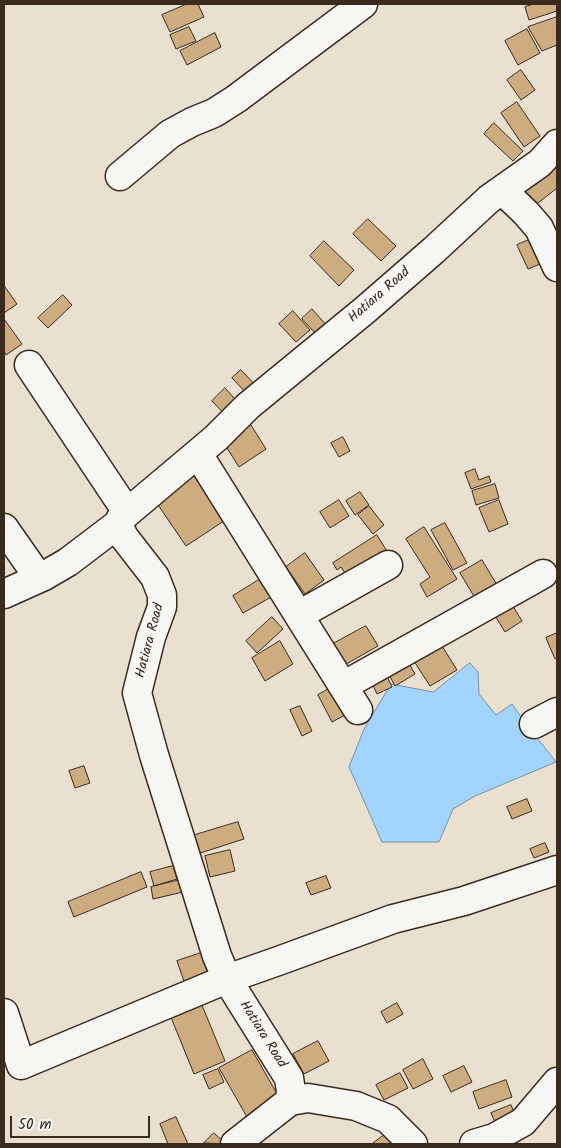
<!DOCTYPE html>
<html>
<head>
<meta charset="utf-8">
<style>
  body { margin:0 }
  #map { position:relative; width:561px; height:1148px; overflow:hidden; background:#eae0d0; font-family:Kalam,sans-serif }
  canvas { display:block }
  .frame { position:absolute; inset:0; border:5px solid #3b2a1e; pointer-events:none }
  .scale { position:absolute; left:10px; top:1116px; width:140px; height:22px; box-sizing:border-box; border:2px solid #3b2a1e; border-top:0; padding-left:6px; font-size:15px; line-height:18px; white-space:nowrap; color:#3b2a1e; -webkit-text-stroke:4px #f6f6f2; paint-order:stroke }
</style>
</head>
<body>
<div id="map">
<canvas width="561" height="1148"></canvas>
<div class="frame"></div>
<div class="scale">50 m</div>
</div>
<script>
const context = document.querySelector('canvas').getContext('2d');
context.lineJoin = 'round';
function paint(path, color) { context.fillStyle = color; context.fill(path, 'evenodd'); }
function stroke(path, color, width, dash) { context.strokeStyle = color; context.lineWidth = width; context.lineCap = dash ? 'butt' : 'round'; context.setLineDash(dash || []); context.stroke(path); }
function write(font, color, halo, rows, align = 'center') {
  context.font = font + ' Kalam,sans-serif'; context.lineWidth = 4; context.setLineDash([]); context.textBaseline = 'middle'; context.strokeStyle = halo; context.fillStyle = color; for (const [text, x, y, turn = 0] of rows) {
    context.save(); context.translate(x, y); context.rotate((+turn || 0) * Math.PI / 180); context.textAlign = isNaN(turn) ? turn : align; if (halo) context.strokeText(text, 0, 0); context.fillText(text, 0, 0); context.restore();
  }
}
const water = new Path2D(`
  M470,663L478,672L479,694L496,715L512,704L524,721L556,762L475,796L453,809L439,842H382L349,767L364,729L391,684L433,692Z`);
const building = new Path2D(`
  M187,4H198L204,17L170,32L162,15Z
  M534,4H557V11L529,20L525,7Z
  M557,17V45L542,51L528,27Z
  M189,27L196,41L176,49L170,35Z
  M527,29L540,53L518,65L505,41Z
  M215,33L221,47L187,65L180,51Z
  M521,70L535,90L521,100L507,80Z
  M517,102L540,136L524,147L501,113Z
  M494,123L523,151L513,161L484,134Z
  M549,160L557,170V188L533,207L516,186Z
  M368,219L396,246L381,261L353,234Z
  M536,237L547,261L528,269L517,245Z
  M324,241L354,270L339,286L310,256Z
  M5,287L17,304L4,313V288Z
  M63,295L72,305L48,328L38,318Z
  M312,309L328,327L318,336L302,319Z
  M293,311L310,330L296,342L279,324Z
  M4,319L22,344L6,355L4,351Z
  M241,370L259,389L250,397L232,378Z
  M225,388L242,407L229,419L212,401Z
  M249,422L266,449L239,467L222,440Z
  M343,437L350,451L339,457L331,443Z
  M193,469L227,519L186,546L152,496Z
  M475,469L479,480L489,476L491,482L471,489L465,473Z
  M495,484L499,498L476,505L472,491Z
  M360,492L369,505L355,515L346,501Z
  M339,500L349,516L330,528L320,512Z
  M499,500L508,524L489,532L479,508Z
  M369,506L384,525L373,534L358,515Z
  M445,523L467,563L453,570L431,530Z
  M424,527L457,579L427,597L420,584L430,577L406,539Z
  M377,535L390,556L377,564L372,557L345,573L341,567L337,570L333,563Z
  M305,553L324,580L305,594L286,567Z
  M482,560L497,585L475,598L460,573Z
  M262,578L273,596L243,613L233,596Z
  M508,598L522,621L505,632L491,609Z
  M272,617L283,629L257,653L246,641Z
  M366,626L378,646L341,667L329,646Z
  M557,633V658L555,659L546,638Z
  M437,638L457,670L430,686L410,655Z
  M280,641L293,664L265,681L252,658Z
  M404,655L415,674L395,686L385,667Z
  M383,668L392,687L377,694L368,674Z
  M334,686L349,713L332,722L318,695Z
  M300,706L312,731L302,736L290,710Z
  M84,766L90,783L75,788L69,771Z
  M527,799L532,811L512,819L507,807Z
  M238,822L244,839L191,856L185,838Z
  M545,843L549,852L534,858L530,849Z
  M230,850L235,871L210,877L205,856Z
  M173,866L177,879L154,886L150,872Z
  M141,872L147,887L74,917L68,902Z
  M326,876L331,888L311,895L306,883Z
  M180,880L183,892L153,899L151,887Z
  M201,953L210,980L186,987L177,961Z
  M199,998L225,1061L194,1074L168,1010Z
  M397,1003L403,1014L387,1023L381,1012Z
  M318,1041L329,1061L304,1074L293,1054Z
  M252,1050L280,1099L247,1117L219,1068Z
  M423,1059L433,1079L413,1089L403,1070Z
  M464,1066L472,1082L451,1092L443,1076Z
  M218,1069L224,1082L209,1089L203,1075Z
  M400,1073L408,1088L384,1100L376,1085Z
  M506,1080L512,1097L479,1109L473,1092Z
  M511,1105L518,1121L498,1129L491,1113Z
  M176,1117L188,1144H168L160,1124Z
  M392,1129L403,1144H372Z
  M214,1133L226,1144L204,1143Z`);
const minor = new Path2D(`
  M120,176L170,134L192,122L214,113L236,99L363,4
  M502,190L526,213L539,228L557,267
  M29,365L127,512
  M198,454L358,710
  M4,528L39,578
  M4,594L44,576L68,562L118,524
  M299,615L388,565
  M343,686L543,574
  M534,724L557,712
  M4,1013L21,1065L227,979L281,960L393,919L464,901L557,870
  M290,1101L308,1098L356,1106L388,1119L413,1144
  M235,1144L290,1101L291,1091L289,1078L227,979L217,956L154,755L137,693L151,637L162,607V595L155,577L124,537L118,524L121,518L216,438L248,406L365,310L434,250L489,199L540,163L557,144
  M474,1144L494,1138L523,1122L557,1082`);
const streetNames = [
  ["Hatiara Road",380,296,-41],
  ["Hatiara Road",151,641,-75],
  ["Hatiara Road",262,1035,58]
];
paint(water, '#a1d4ff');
stroke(water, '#7890a5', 1);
paint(building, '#cdac80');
stroke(building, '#3b2a1e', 1);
stroke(minor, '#3b2a1e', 31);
stroke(minor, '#f6f6f2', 28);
write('14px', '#3b2a1e', '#f6f6f2', streetNames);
</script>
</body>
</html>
